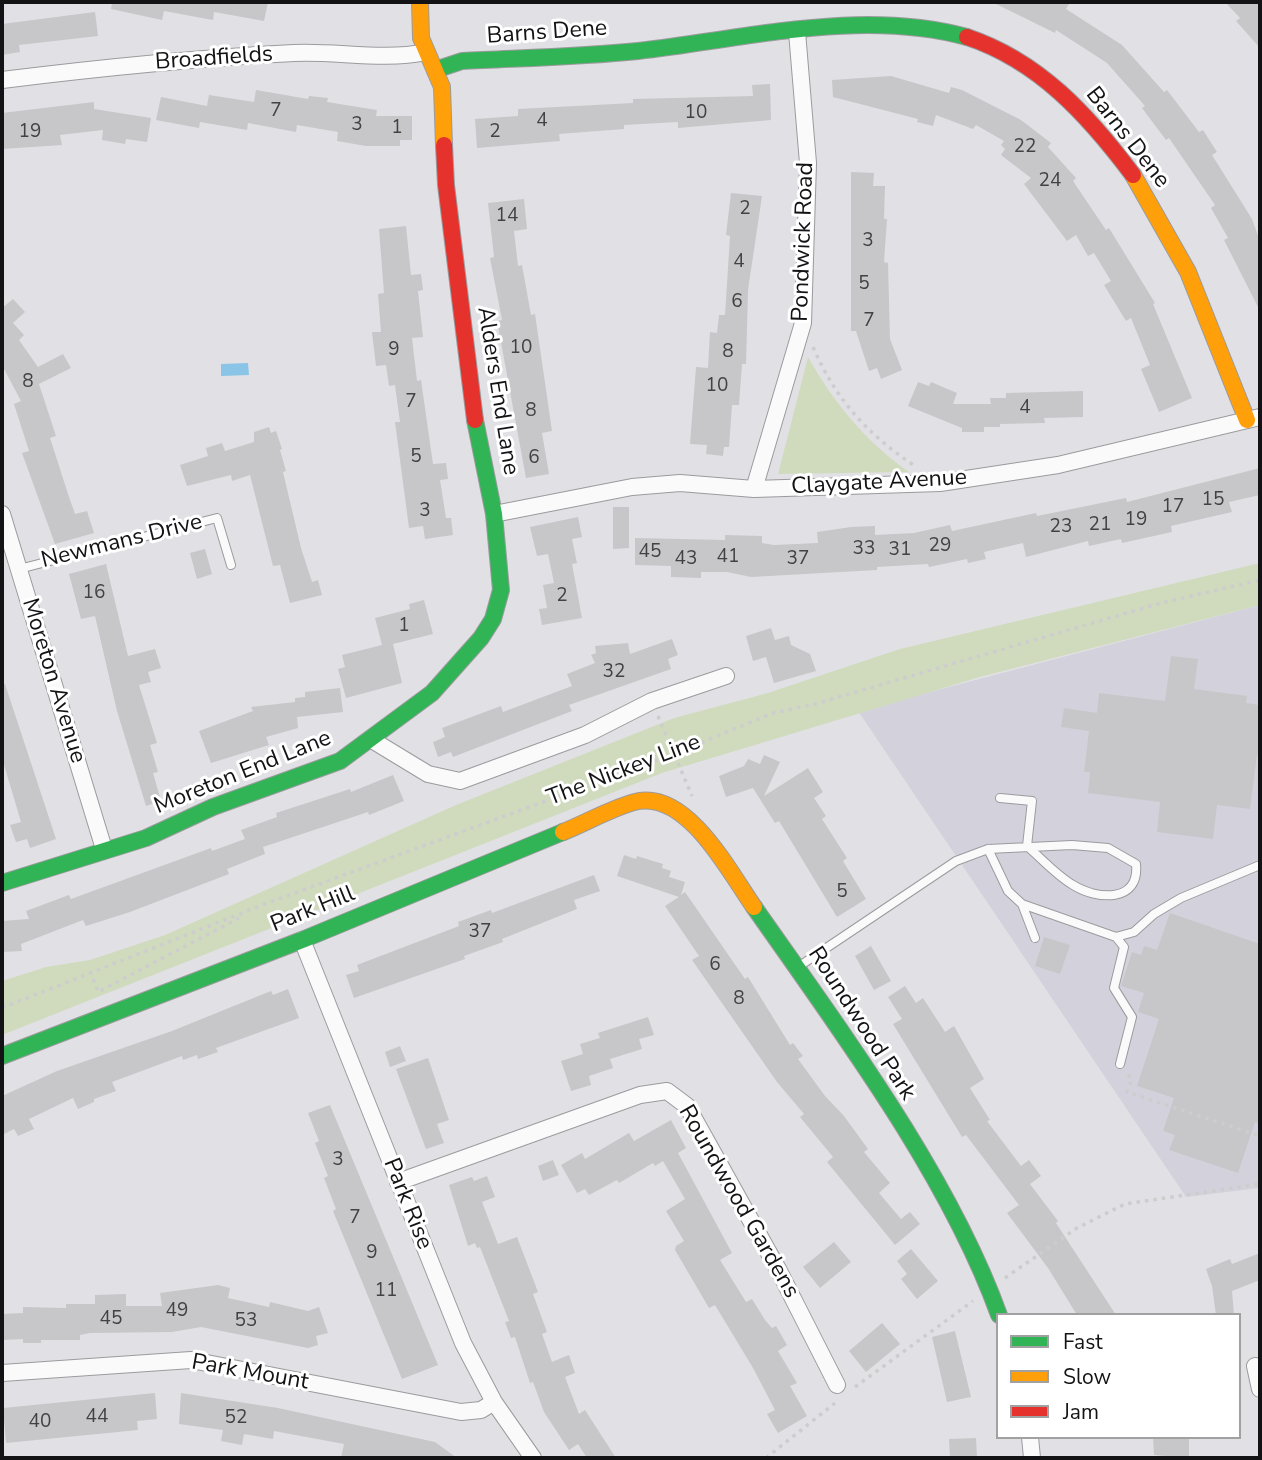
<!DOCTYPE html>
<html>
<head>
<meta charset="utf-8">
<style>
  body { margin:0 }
  #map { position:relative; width:1262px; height:1460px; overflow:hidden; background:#e1e1e5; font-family:"Nunito Sans",sans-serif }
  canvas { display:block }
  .frame { position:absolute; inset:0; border:4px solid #131315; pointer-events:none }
  .legend { position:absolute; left:996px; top:1313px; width:245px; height:126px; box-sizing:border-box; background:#fff; border:2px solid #a1a1a1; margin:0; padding:9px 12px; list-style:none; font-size:21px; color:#131315 }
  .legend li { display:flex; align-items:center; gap:14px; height:35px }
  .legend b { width:35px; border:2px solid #a1a1a1 }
</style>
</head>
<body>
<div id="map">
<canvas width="1262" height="1460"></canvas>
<div class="frame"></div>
<ul class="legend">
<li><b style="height:9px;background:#30b455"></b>Fast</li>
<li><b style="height:9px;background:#ff9f0a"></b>Slow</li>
<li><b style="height:9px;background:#e5322d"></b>Jam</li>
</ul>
</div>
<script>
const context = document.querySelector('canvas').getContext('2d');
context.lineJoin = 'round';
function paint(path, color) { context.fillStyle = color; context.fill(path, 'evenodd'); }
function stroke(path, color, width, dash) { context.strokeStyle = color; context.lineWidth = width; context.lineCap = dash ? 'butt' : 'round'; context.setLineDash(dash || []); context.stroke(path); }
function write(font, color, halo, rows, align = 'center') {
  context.font = font + ' "Nunito Sans",sans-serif'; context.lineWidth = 6; context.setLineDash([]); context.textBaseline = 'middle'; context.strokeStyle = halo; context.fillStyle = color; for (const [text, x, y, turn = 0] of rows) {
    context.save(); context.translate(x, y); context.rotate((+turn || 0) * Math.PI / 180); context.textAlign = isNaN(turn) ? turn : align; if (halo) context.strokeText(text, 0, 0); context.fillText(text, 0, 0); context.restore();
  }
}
const built = new Path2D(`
  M1260,605V1188L1186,1197L858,711Z`);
const green = new Path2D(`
  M808,357C834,403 866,442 909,472L778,474Z
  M1260,563V605L980,677L662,773L2,1035V981L46,967L90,960L165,935L456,805L674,718L768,693L900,649Z`);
const water = new Path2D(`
  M248,363L249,375L221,376V364Z`);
const building = new Path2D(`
  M112,2H268L264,21L214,12L213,20L164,11L162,20L111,9Z
  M992,2H1070L1066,9L1122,45L1164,92L1167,90L1199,132L1203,130L1217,152L1212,155L1252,219L1260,241V311L1224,240L1228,238L1211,208L1215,205L1169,138L1166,140L1142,108L1145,106L1107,63L1056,30L1055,33Z
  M1225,2H1260V48L1236,21L1240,18Z
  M95,12L98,36L19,45L20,52L2,55V24Z
  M891,76L949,93L951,87L962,90L1021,120L1051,143L1048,147L1076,178L1073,181L1106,230L1109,228L1155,303L1153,304L1192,398L1159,412L1141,369L1150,365L1131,318L1126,321L1104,285L1111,281L1094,253L1088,256L1076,235L1067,241L1024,184L1031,178L1001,155L1005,149L1001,145L1004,141L976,125L973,129L936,115L933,126L917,122L918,119L833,97L832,80Z
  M770,84L771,120L678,128V122L624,125V129L559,134L560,141L477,148L475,119L518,116V109L633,103V99L753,96L752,85Z
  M256,90L308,99L309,96L328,98L327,102L377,110L376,116H412V140H400V146H366L337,141L338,132L297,125L296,132L248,123L247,130L200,122L199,128L156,120L161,97L207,106L209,95L254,102Z
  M94,102V109L151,118L147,142L126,139L125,144L102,140L103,130L60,135L62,145L2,149V113Z
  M851,172L874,173L873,186H885L884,219H887L884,262L888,263L890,339L902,370L881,379L877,368L869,371L856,331H851Z
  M731,193L762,196L748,290L746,364H742L739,405H732L729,447H724L723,456L706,454L707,445L690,444L696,367L708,368L710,332L717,333L719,315H725L730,236L726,235Z
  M524,199L527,229L514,231L518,266L522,265L531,315L535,314L552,431L542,433L549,474L526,478L497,321L502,320L490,258L494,257L488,203Z
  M406,226L411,275L421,274L423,290L418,291L423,337L412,338L417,381L421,380L433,464L446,463L448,479L440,480L446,518H451L453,535L425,539L423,526L409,528L395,422H400L395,385L389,386L386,365L376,366L372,332H381L378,294L384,293L379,229Z
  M13,299L25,312L13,323L24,335L19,340L38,367L63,354L71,368L39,384L56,436L50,438L69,497L75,514L87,511L94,533L55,544L22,453L29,451L14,404L21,401L2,365V308Z
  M918,382L929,386L931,382L957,393L953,404H991L990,398H1006V393L1083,391V417L1044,418L1045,423L1000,424V427H984V432H962V428L908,406Z
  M269,427L271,433L276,431L282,449L280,450L286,471L283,472L301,548L312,582L318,580L322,595L290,603L280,565L273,566L250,475L232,481L231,475L187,486L180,465L208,456L206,448L222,443L225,451L254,442V432Z
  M1260,468V495L1229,502L1232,512L1171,526L1172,532L1122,543L1121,539L1089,546L1088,541L1026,557L1023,543L984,552L986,559L968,563L967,559L929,567L928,564L877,567V570L751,577L727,572H701V578L671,577V566L635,565V538L725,540V535L762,536V543L774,545L818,543L817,532L851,527L875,526V535L914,533L950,525L952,531L1036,513L1037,516L1126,498L1127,502Z
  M613,507H629V548L613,549Z
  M578,517L582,537L572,539L577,563L572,564L582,618L542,625L539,609L547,608L543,585L554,583L548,554L537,556L530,527Z
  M205,549L212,574L197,579L190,553Z
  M106,564L128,656L155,649L161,668L148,672L151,682L139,685L157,743L150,745L158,772L153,773L161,801L146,806L117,711L95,616L81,619L69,574Z
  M424,600L433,634L393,644L402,683L346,698L338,669L345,667L342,655L382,645L375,618L410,609L409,604Z
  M771,628L775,640L789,636L791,645L810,654L816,671L774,683L766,657L753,661L746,636Z
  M672,639L678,655L668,659L671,669L569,705L572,711L453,757L451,752L438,757L433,742L445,737L442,728L501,706L503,712L572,686L567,674L595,663L591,655L596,653L595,646L628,643L630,654Z
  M1171,656L1198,659L1194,689L1247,696L1246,703L1260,705V755H1257L1250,809L1217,805L1213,839L1157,832L1160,802L1088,793L1090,772H1084L1089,731L1061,727L1064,708L1097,713L1099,693L1165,701Z
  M2,684H5L56,839L30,848L27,839L16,842L10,825L21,822L2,758Z
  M340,688L343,712L297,717L298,728L266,737L269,745L211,763L199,731L253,711L251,707L295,702V698L305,697V692Z
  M764,755L780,762L764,796L808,768L823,792L814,798L826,816L822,819L847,858L843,861L866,899L837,917L779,821L775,823L753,788L726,797L719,776L744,766L748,759L760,764Z
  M393,775L404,801L369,815L368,812L263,847L265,854L227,869L229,874L130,912L86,926L83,920L21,944L22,951L2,952V921L29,919L26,911L69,895L71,899L211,848L212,851L245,839L241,830L277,817L276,813L350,789L351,792Z
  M624,855L636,859L637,856L663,864L662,868L671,871L669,877L685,882L681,895L685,892L745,979L748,977L790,1045L793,1043L803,1056L798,1059L825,1096L844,1116L868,1149L864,1152L890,1183L879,1193L901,1219L910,1212L920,1224L895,1245L827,1162L833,1157L800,1117L804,1114L777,1082L692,960L699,956L665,906L679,897L617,876Z
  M594,875L600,891L574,900L577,909L502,939L503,942L464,956L465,959L354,998L346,975L359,971L357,965L459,926L458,922L491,910L492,913Z
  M1170,913L1260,944V1124L1255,1122L1238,1173L1169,1150L1175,1135L1163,1131L1174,1098L1137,1086L1159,1019L1138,1012L1144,993L1121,986L1132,952L1141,955L1144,946L1157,950Z
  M1044,937L1070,945L1060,974L1035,966Z
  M871,946L891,981L874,990L855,956Z
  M905,986L916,1003L923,998L945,1032L954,1026L984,1079L970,1088L990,1120L987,1121L1021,1166L1029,1160L1041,1176L1030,1184L1058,1221L1056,1223L1116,1315H1077L1048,1268L1007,1213L1019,1205L966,1135L962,1137L893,1024L902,1019L888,997Z
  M288,989L299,1018L216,1048L218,1052L198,1059L197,1055L183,1060L182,1056L112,1082L116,1091L94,1099V1102L78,1109L73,1098L29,1119L34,1129L18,1136L14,1129L2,1135V1096L57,1071L172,1031L271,991L273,995Z
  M648,1017L654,1035L639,1039L642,1049L610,1059L613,1068L589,1076L591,1085L571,1091L561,1061L583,1054L580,1044L600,1038L598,1033Z
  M400,1046L406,1061L390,1067L385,1052Z
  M428,1058L449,1120L437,1124L444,1143L426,1149L396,1069Z
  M330,1105L438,1365L402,1379L333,1211L336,1209L324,1178L328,1176L315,1143L319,1141L308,1113Z
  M671,1120L686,1148L678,1153L732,1253L720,1260L746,1302L752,1299L765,1320L772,1328L776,1326L787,1345L778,1351L797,1383L790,1386L807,1416L778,1433L767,1414L775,1410L753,1368L715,1305L709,1308L675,1250L676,1246L684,1241L666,1211L685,1199L663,1161L655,1166L653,1163L619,1183L617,1180L589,1195L585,1189L577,1193L561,1165L582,1153L585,1159L629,1133L634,1141Z
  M553,1160L559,1175L543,1181L538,1166Z
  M487,1176L495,1197L482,1202L498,1244L517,1237L538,1292L533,1294L547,1332L542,1334L552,1362L569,1355L575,1373L565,1377L579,1414L585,1410L616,1458H587L578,1444L569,1450L544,1412L533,1382L530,1383L515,1337L511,1338L505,1322L509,1321L480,1247L477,1248L475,1243L468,1246L449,1185L472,1177L474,1181Z
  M834,1242L851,1262L820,1288L803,1267Z
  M911,1249L938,1281L917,1299L901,1279L907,1274L897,1261Z
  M1260,1253V1280L1232,1291L1234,1315H1216L1212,1286L1206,1269L1230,1259L1232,1264Z
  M218,1285L230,1288L228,1298L269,1307L270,1302L308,1311L319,1307L328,1333L316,1336L318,1345L308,1348L201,1327L172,1332L90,1333L80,1335V1340H41V1343H23V1339L2,1340V1314L23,1313V1307L66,1308V1304H95V1295L126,1294V1306H162L160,1293Z
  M882,1323L900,1344L866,1372L849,1351Z
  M955,1331L971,1397L947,1402L932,1337Z
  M155,1393L157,1419L137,1421L138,1430L6,1443L3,1408Z
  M181,1393L278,1408L435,1442L457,1458H341L344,1444L274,1431L273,1439L244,1434L242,1445L221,1441L223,1430L179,1424Z
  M1167,1437H1189V1458L1154,1455L1153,1438Z
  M976,1438L977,1458H950L949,1439Z`);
const path = new Path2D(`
  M813,347C836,400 867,434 915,466
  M658,716L692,796
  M90,971L98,992L239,918
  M2,1008L262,905L674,754L773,713L815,704L1161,603L1260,580
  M1128,1075L1132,1079L1127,1092L1260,1136
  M1005,1278L1077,1228L1125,1204L1260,1184
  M855,1387L973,1301
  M766,1458L835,1403`);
const lane = new Path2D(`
  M19,569L217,518L231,565
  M988,849L1008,891L1022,904L1116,937L1134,932L1154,914L1181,898L1260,865
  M1022,904L1035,938
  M1116,937L1124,947L1114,988L1132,1017L1120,1064
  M798,967L956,861L988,849L1072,845L1108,848L1136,864C1140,903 1097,900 1073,885C1056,875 1042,859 1027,846L1032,801L1000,798`);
const street = new Path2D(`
  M2,80C99,68 196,58 294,53C338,51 383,61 426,52
  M754,489L803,323L808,163L797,32
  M2,514L104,849
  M494,514L632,487L680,483L754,489L940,483L1058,465L1260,417
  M372,740L428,774L460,781L585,735L652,701L726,676
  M302,940L463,1343L494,1402L533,1458
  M398,1182L640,1095L667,1091L687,1106L779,1271L837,1385
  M1255,1366L1260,1389
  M2,1373L191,1360L461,1412L481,1410L494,1402
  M1030,1437L1032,1458`);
const fast = new Path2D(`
  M435,70L462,61C521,58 580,57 638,51C746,39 860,8 967,37
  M2,883L146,838L213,807L340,761L432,693L481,638L493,619L501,590L494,514L475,420
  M754,907C840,1030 948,1174 999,1315
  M2,1056L302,940L563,832`);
const slow = new Path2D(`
  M420,2L421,38L442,87L444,145
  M1133,175L1188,272L1247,420
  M563,832C584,824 617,805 639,801C689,793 730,873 754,907`);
const jam = new Path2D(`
  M967,37C1039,61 1088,115 1133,175
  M444,145L446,185L475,420`);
const numberNames = [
  ["7",276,111],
  ["10",696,113],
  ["4",542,121],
  ["3",357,125],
  ["1",397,128],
  ["19",30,132],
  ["2",495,132],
  ["22",1025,147],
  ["24",1050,181],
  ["2",745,209],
  ["14",507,216],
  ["3",868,241],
  ["4",739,262],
  ["5",864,284],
  ["6",737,302],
  ["7",869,321],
  ["10",521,348],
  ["9",394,350],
  ["8",728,352],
  ["8",28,382],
  ["10",717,386],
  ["7",411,402],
  ["4",1025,408],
  ["8",531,411],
  ["5",416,457],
  ["6",534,458],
  ["15",1213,500],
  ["17",1173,507],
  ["3",425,511],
  ["19",1136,520],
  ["21",1100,525],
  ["23",1061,527],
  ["29",940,546],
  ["33",864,549],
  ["31",900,550],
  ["45",650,552],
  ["41",728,557],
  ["43",686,559],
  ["37",798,559],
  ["16",94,593],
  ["2",562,596],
  ["1",404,626],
  ["32",614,672],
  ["5",842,892],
  ["37",480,932],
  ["6",715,965],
  ["8",739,999],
  ["3",338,1160],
  ["7",355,1218],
  ["9",372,1253],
  ["11",386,1291],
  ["49",177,1311],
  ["45",111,1319],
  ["53",246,1321],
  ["44",97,1417],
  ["52",236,1418],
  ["40",40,1422]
];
const streetNames = [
  ["Barns Dene",547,33,-4],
  ["Broadfields",214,59,-4],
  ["Barns Dene",1127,138,52],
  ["Pondwick Road",804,242,-88],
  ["Alders End Lane",497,391,81],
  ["Claygate Avenue",879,483,-3],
  ["Newmans Drive",122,542,-14],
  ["Moreton Avenue",53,681,73],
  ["The Nickey Line",624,771,-21],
  ["Moreton End Lane",243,773,-22],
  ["Park Hill",313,910,-22],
  ["Roundwood Park",861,1024,57],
  ["Roundwood Gardens",738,1202,60],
  ["Park Rise",407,1204,68],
  ["Park Mount",250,1373,10]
];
paint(built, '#d3d2dc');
paint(green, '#d0dbbe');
paint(water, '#8ac4e6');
paint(building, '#c7c7ca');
stroke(lane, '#9b9b9e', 10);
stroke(street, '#9b9b9e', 18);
stroke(fast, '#9b9b9e', 18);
stroke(slow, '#9b9b9e', 18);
stroke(jam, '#9b9b9e', 18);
stroke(path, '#cdcdce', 3.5, [3.5, 5]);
stroke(lane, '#fafafb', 8);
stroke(street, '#fafafb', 16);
stroke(fast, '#30b455', 16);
stroke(slow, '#ff9f0a', 16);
stroke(jam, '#e5322d', 16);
write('19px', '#424244', null, numberNames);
write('23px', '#131315', '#fff', streetNames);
</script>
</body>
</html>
